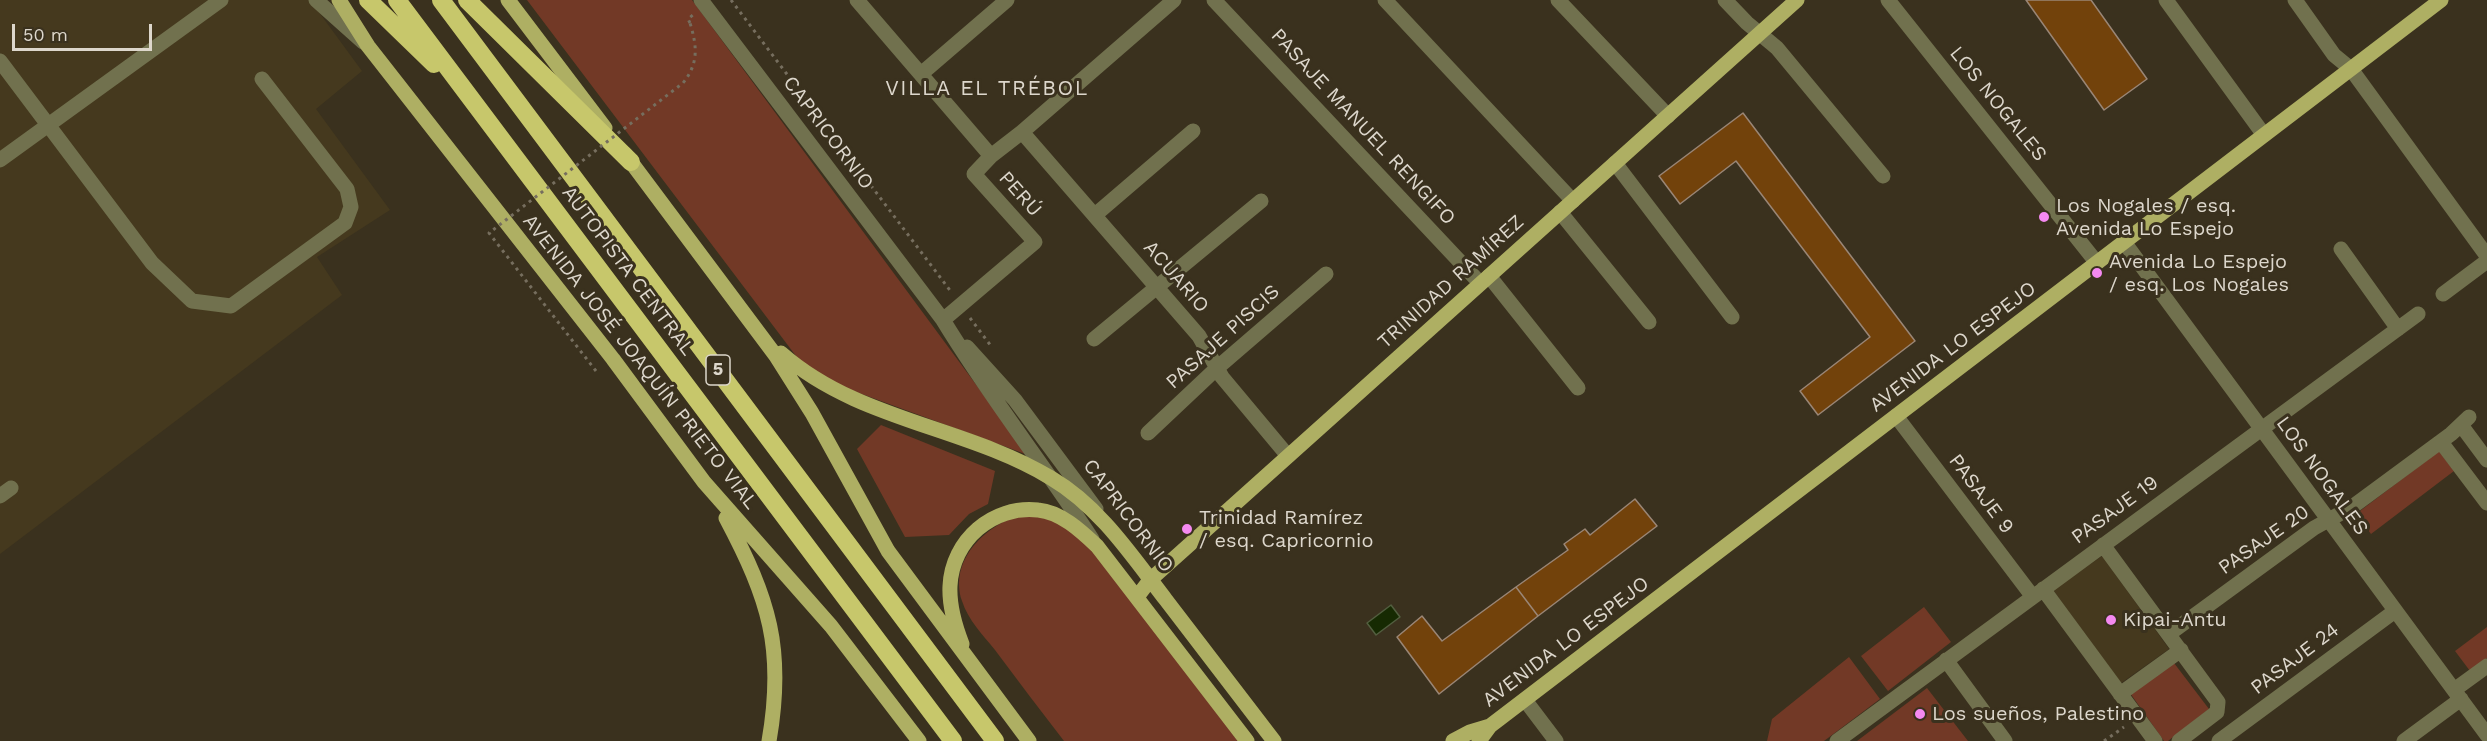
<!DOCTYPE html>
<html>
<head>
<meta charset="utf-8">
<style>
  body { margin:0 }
  #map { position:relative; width:2487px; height:741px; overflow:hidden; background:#3a311e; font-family:"Work Sans",sans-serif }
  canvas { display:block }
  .scale { position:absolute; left:12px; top:24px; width:140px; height:27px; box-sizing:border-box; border:3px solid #ddd7cc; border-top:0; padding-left:8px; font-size:18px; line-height:21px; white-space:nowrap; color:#ddd7cc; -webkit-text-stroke:4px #3a311e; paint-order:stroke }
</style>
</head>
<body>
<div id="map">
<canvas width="2487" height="741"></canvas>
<div class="scale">50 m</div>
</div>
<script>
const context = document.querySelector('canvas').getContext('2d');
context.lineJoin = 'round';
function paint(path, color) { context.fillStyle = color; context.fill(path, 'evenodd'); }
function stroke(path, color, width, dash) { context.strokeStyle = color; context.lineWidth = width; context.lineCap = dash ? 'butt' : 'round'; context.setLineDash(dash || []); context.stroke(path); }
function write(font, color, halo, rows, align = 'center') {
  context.font = font + ' "Work Sans",sans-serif'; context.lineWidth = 6; context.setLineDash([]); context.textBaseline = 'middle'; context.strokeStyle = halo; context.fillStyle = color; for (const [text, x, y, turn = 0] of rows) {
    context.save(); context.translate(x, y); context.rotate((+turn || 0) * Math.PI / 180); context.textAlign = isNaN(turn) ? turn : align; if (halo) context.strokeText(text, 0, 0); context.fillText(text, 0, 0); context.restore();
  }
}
const built = new Path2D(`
  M0,0H310L362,71L316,109L390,210L317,257L342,295L0,554Z
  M2102,556L2169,649L2121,683L2053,590Z`);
const green = new Path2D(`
  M527,0H692L1028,455L840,386L799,360Z
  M881,425L995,471L988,504L969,514L949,535L905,537L857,449Z
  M2439,451L2454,471L2371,534L2356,514Z
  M1018,515L1055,519L1085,540L1238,741H1064C1041,711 1018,681 995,650C983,635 968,620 962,601C949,560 984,528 1018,515Z
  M1924,607L1951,642L1888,691L1861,656Z
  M2487,627V658L2470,671L2455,651Z
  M1849,657L1880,699L1824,741H1767L1772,719Z
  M2174,663L2209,709L2168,741H2164L2130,693Z
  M1927,688L1968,741H1857Z`);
const water = new Path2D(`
  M1391,605L1400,617L1376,635L1367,623Z`);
const building = new Path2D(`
  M2026,0H2091L2147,79L2104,110Z
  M1743,113L1915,341L1818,415L1800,391L1870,337L1736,161L1680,204L1659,176Z
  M1635,499L1657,526L1538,616L1516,587L1568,550L1564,544L1585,529L1590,535Z
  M1516,587L1538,616L1439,694L1397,637L1422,616L1442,641Z`);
const path = new Path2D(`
  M731,0L952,293
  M690,23L688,19L694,14
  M970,318L991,346
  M2104,741L2124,727`);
const minor = new Path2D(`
  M316,0L363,42
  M701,0L943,320C989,396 1044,465 1092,539
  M857,0L991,156
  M1214,0L1480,283
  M1385,0L1573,201
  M1558,0L1668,116
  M1725,0L1747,23L1777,48L1883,176
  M1888,0L2097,263
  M2166,0L2264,135
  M2295,0L2334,55L2351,69L2487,256
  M0,61L152,263L192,301L231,306L345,223L351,207L347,189L262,79
  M921,74L1007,0
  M1022,132L1199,336L1222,377L1288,456
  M0,160L221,0
  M1615,163L1732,317
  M1560,212L1649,322
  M1095,215L1193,131
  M2124,242L2487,735
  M2341,249L2398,329
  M1489,276L1578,388
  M2443,294L2487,261
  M943,320L1035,242L974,174L991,156L1022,132L1174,0
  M1094,339L1261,201
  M967,347L1015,400L1096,509
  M1896,416L2033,597
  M2461,425L2487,460
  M1148,433L1217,368L1326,274
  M2441,442L2487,503
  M0,496L11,488
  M2103,545L2218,702L2217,712L2179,741
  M2043,589L2155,741
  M2169,634L2314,528L2352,507L2451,434L2469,417
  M1946,660L2005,741
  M2454,690L2487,666
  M2120,694L2181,650
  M1525,700L1556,741
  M1837,741L2418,314
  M2219,741L2395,611
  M2404,741L2461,699`);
const major = new Path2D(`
  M339,0L368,46L613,359L704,482L831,626L919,741
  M508,0L605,128
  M625,154L776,356L812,413L888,551L1029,741
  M781,353C858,421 965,426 1051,478C1100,507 1132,556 1166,600C1202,647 1238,694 1274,741
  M726,518C769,599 785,649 769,741
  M1137,597L1150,580L1797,0
  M962,644C955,626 949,606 950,586C952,540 993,505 1038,510C1061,512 1081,531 1097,546L1247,741
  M1453,741L1470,732L1490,726
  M1479,741L1490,726L2441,0`);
const highway = new Path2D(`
  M368,0L434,64
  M397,0L953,741
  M441,0L995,741
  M467,0L631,162`);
const pathBridge = new Path2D(`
  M596,371L489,233L683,83C699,63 697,46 690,23`);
const markers = [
  [2044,217,6,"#f489f0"],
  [2097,273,6,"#f489f0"],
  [1187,529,6,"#f489f0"],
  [2111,620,6,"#f489f0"],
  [1920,714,6,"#f489f0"]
];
const shields = [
  [718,370,24]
];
const shieldNames = [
  ["5",718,370]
];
const streetNames = [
  ["LOS NOGALES",1998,104,51],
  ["PASAJE MANUEL RENGIFO",1363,127,47],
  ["CAPRICORNIO",828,133,53],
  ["PERÚ",1020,194,48],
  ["AUTOPISTA CENTRAL",628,271,53],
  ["ACUARIO",1176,277,49],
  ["TRINIDAD RAMÍREZ",1451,282,-42],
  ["PASAJE PISCIS",1223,337,-42],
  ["AVENIDA LO ESPEJO",1953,347,-37],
  ["AVENIDA JOSÉ JOAQUÍN PRIETO VIAL",640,362,52],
  ["LOS NOGALES",2322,476,54],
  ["PASAJE 9",1981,494,53],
  ["PASAJE 19",2115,510,-36],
  ["CAPRICORNIO",1128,516,53],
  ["PASAJE 20",2264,540,-35],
  ["AVENIDA LO ESPEJO",1566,642,-37],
  ["PASAJE 24",2295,659,-37]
];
const poiNames = [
  ["Los Nogales / esq.",2056,206],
  ["Avenida Lo Espejo",2056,229],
  ["Avenida Lo Espejo",2109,262],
  ["/ esq. Los Nogales",2109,285],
  ["Trinidad Ramírez",1199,518],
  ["/ esq. Capricornio",1199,541],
  ["Kipai-Antu",2123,620],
  ["Los sueños, Palestino",1932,714]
];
const neighbourhoodNames = [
  ["VILLA EL TRÉBOL",987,89]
];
paint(built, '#45391e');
paint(green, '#723926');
paint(water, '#162a02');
stroke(water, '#525e3f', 1.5);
paint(building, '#72420b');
stroke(building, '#9a8676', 1.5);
stroke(path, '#766e5e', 3, [3, 4.5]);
stroke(minor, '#71714e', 15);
stroke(major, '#aeaf63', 15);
stroke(highway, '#c7c76b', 18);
stroke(pathBridge, '#766e5e', 3, [3, 4.5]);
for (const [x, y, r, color] of markers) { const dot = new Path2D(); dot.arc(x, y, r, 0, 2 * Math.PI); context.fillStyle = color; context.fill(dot); stroke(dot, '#3a311e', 2); }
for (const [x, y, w] of shields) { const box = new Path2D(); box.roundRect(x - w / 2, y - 15, w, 30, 4.5); context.fillStyle = '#3a311e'; context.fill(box); stroke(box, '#ddd7cc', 1.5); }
write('bold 18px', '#ddd7cc', null, shieldNames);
write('20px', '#ddd7cc', '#3a311e', streetNames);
write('20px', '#ddd7cc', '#3a311e', poiNames, 'left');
context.letterSpacing = '1.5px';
write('21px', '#ddd7cc', '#3a311e', neighbourhoodNames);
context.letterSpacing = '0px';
</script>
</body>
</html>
